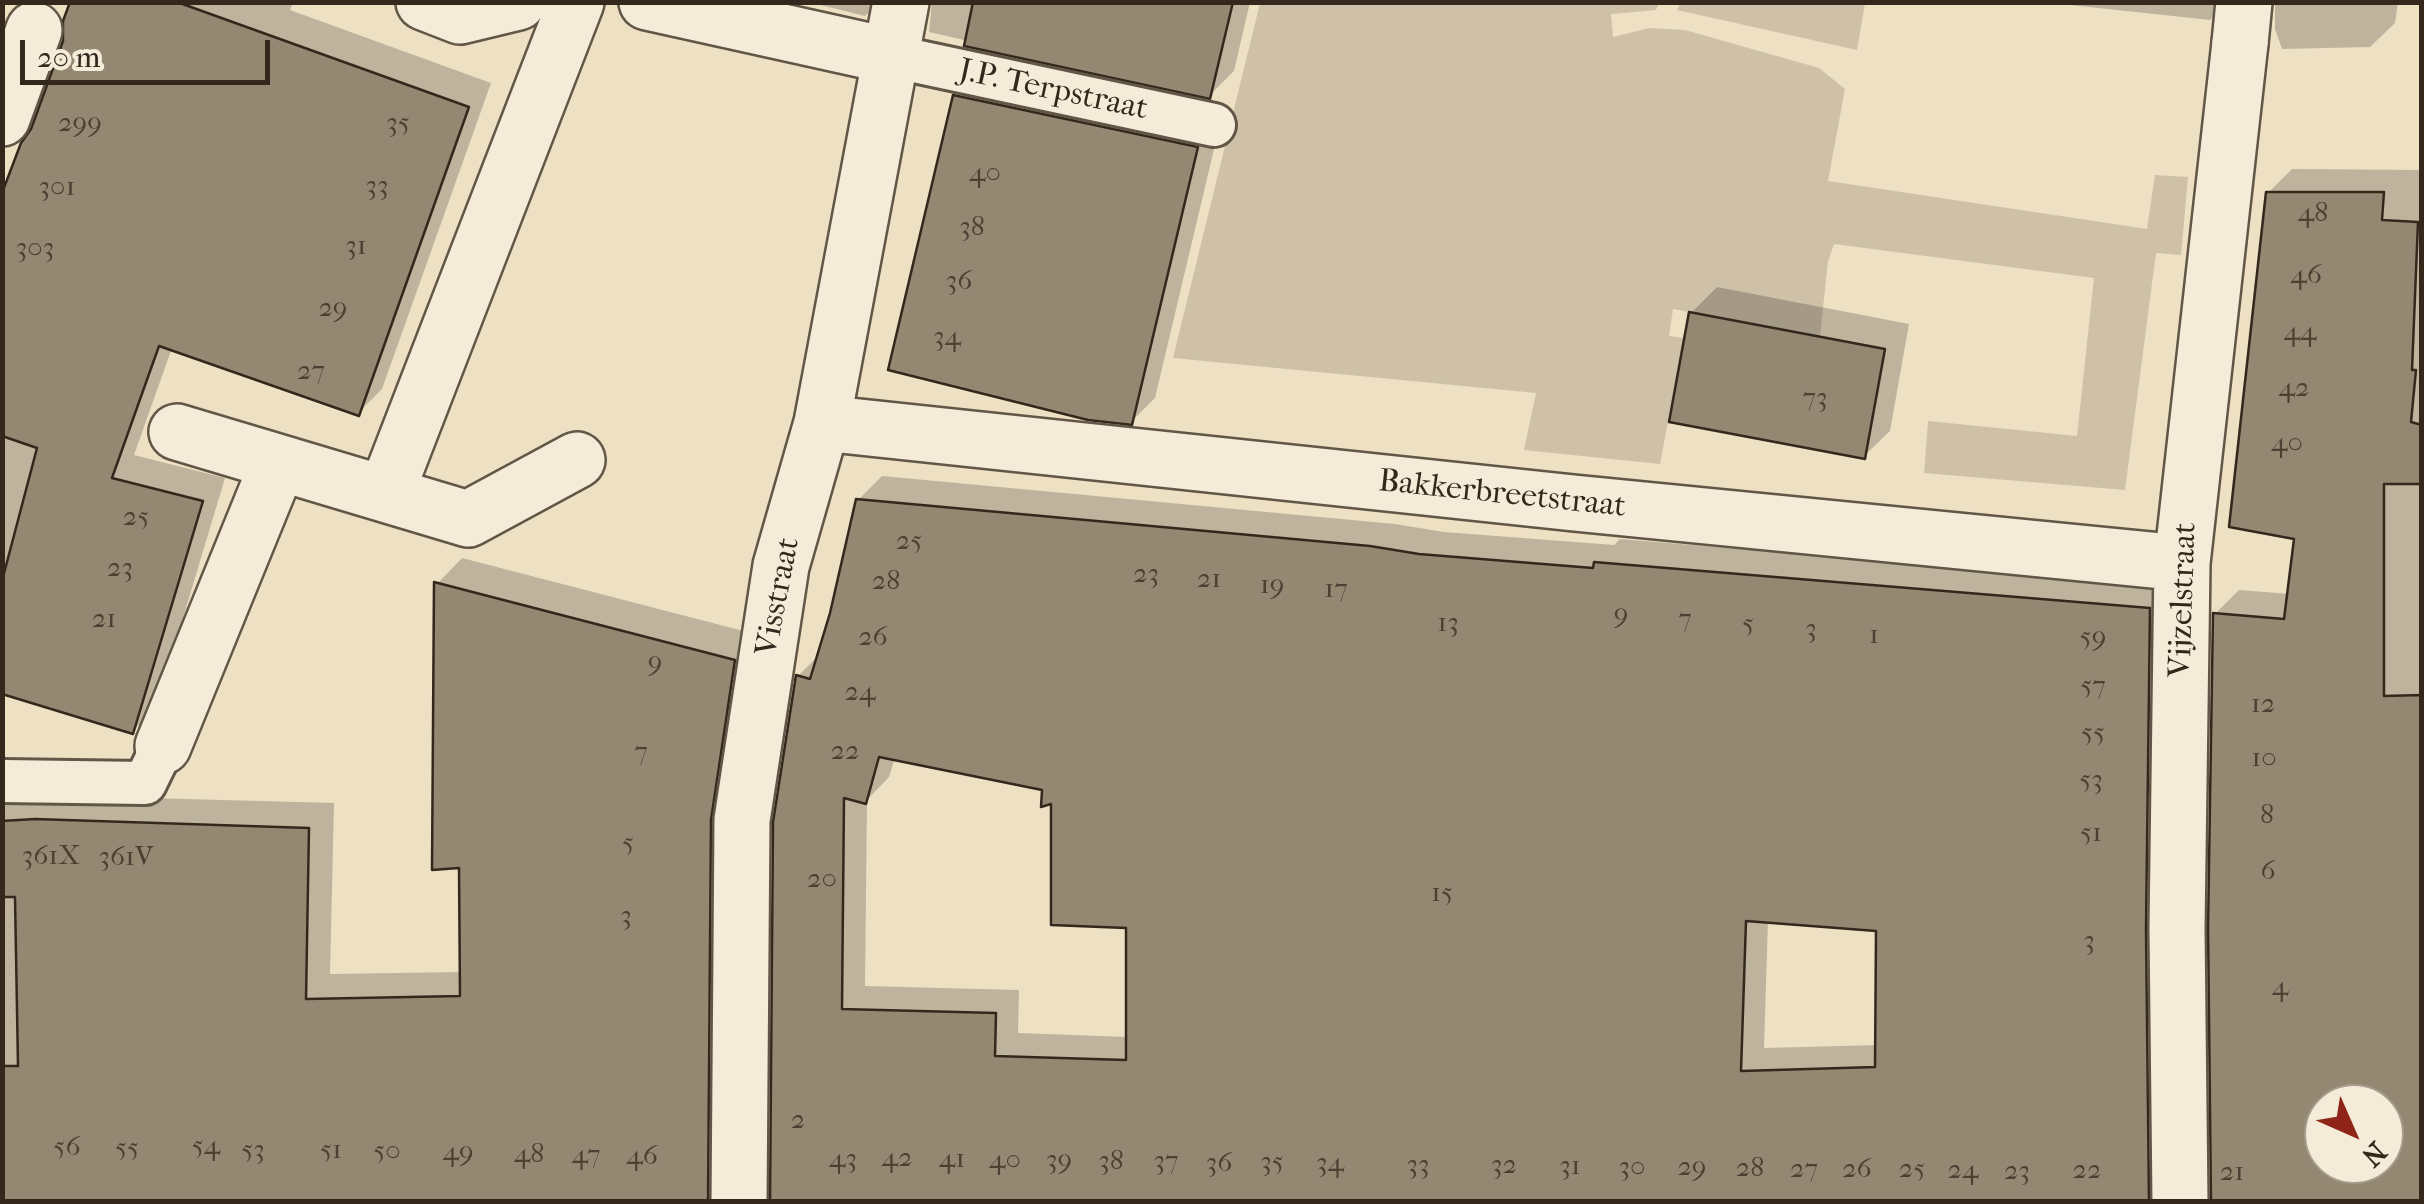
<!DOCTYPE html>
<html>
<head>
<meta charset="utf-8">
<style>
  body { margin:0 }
  #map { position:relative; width:2424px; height:1204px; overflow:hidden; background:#eee0c3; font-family:"IM FELL French Canon",serif }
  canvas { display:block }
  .frame { position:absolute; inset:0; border:5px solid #34281d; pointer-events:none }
  .north { position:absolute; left:2304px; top:1084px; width:100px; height:100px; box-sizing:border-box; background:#f4ebd8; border:2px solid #a79d8d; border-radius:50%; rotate:135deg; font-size:28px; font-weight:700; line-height:40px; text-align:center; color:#34281d }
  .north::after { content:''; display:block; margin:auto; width:35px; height:45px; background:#8f2418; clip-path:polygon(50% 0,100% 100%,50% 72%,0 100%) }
  .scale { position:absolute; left:20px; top:40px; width:250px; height:45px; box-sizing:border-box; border:5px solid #34281d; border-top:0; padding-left:12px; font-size:30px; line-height:35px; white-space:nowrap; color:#34281d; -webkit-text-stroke:8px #f4ebd8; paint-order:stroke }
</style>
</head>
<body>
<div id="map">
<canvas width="2424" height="1204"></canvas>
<div class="frame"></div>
<div class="north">N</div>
<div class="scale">20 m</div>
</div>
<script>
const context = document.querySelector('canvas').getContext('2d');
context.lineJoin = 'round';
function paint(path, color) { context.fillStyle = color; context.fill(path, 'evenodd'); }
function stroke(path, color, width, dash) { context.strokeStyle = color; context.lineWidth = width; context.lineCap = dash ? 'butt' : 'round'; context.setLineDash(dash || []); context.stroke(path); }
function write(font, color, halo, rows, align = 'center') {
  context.font = font + ' "IM FELL French Canon",serif'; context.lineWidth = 8; context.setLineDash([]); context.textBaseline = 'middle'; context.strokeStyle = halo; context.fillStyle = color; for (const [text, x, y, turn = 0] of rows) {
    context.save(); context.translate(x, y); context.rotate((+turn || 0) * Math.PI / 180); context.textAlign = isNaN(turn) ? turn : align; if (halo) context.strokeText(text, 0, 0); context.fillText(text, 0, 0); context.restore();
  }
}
const green = new Path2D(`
  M1681,2H1865V3L1857,50L1677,10Z
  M1260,3H1659L1656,10L1611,14L1613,37L1650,28L1685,30L1819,68L1845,89L1828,181L2147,229L2155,175L2188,177L2181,255L2156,253L2125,490L1924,473L1928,421L2077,436L2094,278L1834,244L1828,261L1820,336L1673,309L1669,336L1684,338L1660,464L1524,450L1536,393L1173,358Z`);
const shadow = new Path2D(`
  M72,2H293L290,10L491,83L382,389L358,413L172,348L134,455L225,478L156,708L133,731L2,692V202L34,130L66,41Z
  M809,2H879L865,16Z
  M932,2H1250L1234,71L1209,96L929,32Z
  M2042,2H2227L2210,20Z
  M2275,2H2398L2395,23L2370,47L2282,49L2275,29Z
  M979,72L1220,124L1155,398L1131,422L955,96Z
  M2292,169L2422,170V1202H2214L2215,614L2239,590L2290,594L2297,537L2268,193ZM2324,1104H2384V1164H2324Z
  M1717,287L1909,324L1890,431L1864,456L1691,313Z
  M882,476L1395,524L1444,532L1614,545L1620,539L2173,585L2184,1202H773L798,676L820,654L858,500ZM895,757L1045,788L1128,925V1037L1018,1033L1019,990L865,986L867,800L889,777ZM1768,920L1879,928L1878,1045L1764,1048Z
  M462,558L759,635L722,1202H2V794L334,803L330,974L462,972L461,866L437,584Z`);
const building = new Path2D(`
  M70,2H177L469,107L359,416L159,346L112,478L203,501L133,734L2,694V581L37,448L2,436V193L21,143L31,129L63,41V21Z
  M973,2H1233L1210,99L964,46Z
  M953,95L1198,147L1132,425L1088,420L888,370Z
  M2266,192H2384L2382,220L2418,222L2412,370H2416L2411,422L2422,425L2421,484H2384V696L2422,695V1202H2211L2208,928L2213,613L2284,619L2294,539L2229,527ZM2324,1104H2384V1164H2324Z
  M1689,312L1885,349L1865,459L1669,422Z
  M856,499L1370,546L1419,554L1593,568L1594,562L2150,608L2146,928L2149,1202H770L773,822L796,675L810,679L830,613ZM879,757L1042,790L1041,807L1051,804V925L1126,928V1060L995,1056L996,1013L842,1009L844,798L866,804ZM1746,921L1876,931L1875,1067L1741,1071Z
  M434,582L735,660L711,820L708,1202H2V1066H18L15,897H2V821L35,819L309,828L306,999L460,996L459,868L432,870Z`);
const service = new Path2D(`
  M891,56L1214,125
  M2,781L145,783L163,746`);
const pedestrian = new Path2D(`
  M424,2L460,16L518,2
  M647,2L891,56
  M2240,43L2244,2
  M2,118L34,30
  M177,432L468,519L577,460
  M386,493L576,2
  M163,746L278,464`);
const minor = new Path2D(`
  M822,423L1574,503L2182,563
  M739,1202L742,820L781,566L822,423L901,2
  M2180,1202L2177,928L2182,563L2240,43`);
const numberNames = [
  ["299",80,124],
  ["35",398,124],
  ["40",985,174],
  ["33",377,187],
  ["301",57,188],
  ["48",2313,214],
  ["38",972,228],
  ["31",356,247],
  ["303",35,249],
  ["46",2306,276],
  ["36",959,282],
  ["29",333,309],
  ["44",2300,333],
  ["34",947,338],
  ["27",311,372],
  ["42",2294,389],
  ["73",1815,399],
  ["40",2287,444],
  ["25",136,518],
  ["25",909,542],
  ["23",120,569],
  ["23",1146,575],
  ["21",1209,580],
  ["28",886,582],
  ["19",1272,586],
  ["17",1336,590],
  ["9",1621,615],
  ["21",104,620],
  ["7",1685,620],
  ["13",1448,624],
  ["5",1748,625],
  ["3",1811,630],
  ["1",1874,636],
  ["26",873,638],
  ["59",2093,638],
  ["9",655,663],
  ["57",2093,687],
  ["24",860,693],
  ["12",2263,705],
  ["55",2093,734],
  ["22",845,752],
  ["7",641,753],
  ["10",2264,759],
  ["53",2091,781],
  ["8",2267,816],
  ["51",2091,834],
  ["5",628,844],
  ["361X",51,857],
  ["361V",126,858],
  ["6",2268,872],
  ["20",822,880],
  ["15",1442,894],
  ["3",626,917],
  ["3",2089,942],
  ["4",2280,988],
  ["2",798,1121],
  ["54",206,1147],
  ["56",67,1148],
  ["55",127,1149],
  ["53",253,1151],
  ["51",331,1151],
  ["50",387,1152],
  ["49",458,1153],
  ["48",529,1155],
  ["47",586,1156],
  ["46",642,1157],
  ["42",897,1159],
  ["43",843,1160],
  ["41",952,1160],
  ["40",1005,1161],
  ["39",1059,1161],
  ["38",1111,1162],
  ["37",1166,1162],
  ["35",1272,1163],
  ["36",1219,1164],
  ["34",1330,1164],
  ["33",1418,1166],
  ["32",1504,1166],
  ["31",1570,1167],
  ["30",1632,1168],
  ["29",1692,1168],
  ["28",1750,1169],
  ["27",1804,1170],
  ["26",1857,1170],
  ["25",1912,1170],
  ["24",1963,1171],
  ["22",2087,1171],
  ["23",2017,1172],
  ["21",2232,1173]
];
const streetNames = [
  ["J.P. Terpstraat",1053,91,12],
  ["Bakkerbreetstraat",1502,495,6],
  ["Visstraat",779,597,-79],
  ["Vijzelstraat",2184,600,-88]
];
paint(green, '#cec1a7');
paint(shadow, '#0003');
paint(building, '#958873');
stroke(building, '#34281d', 2.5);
stroke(service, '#625646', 48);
stroke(pedestrian, '#625646', 60);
stroke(minor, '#625646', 60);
stroke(service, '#f4ebd8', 42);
stroke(pedestrian, '#f4ebd8', 55);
stroke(minor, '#f4ebd8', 55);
write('28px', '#4c4032', null, numberNames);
write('32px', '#34281d', '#f4ebd8', streetNames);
</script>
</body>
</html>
